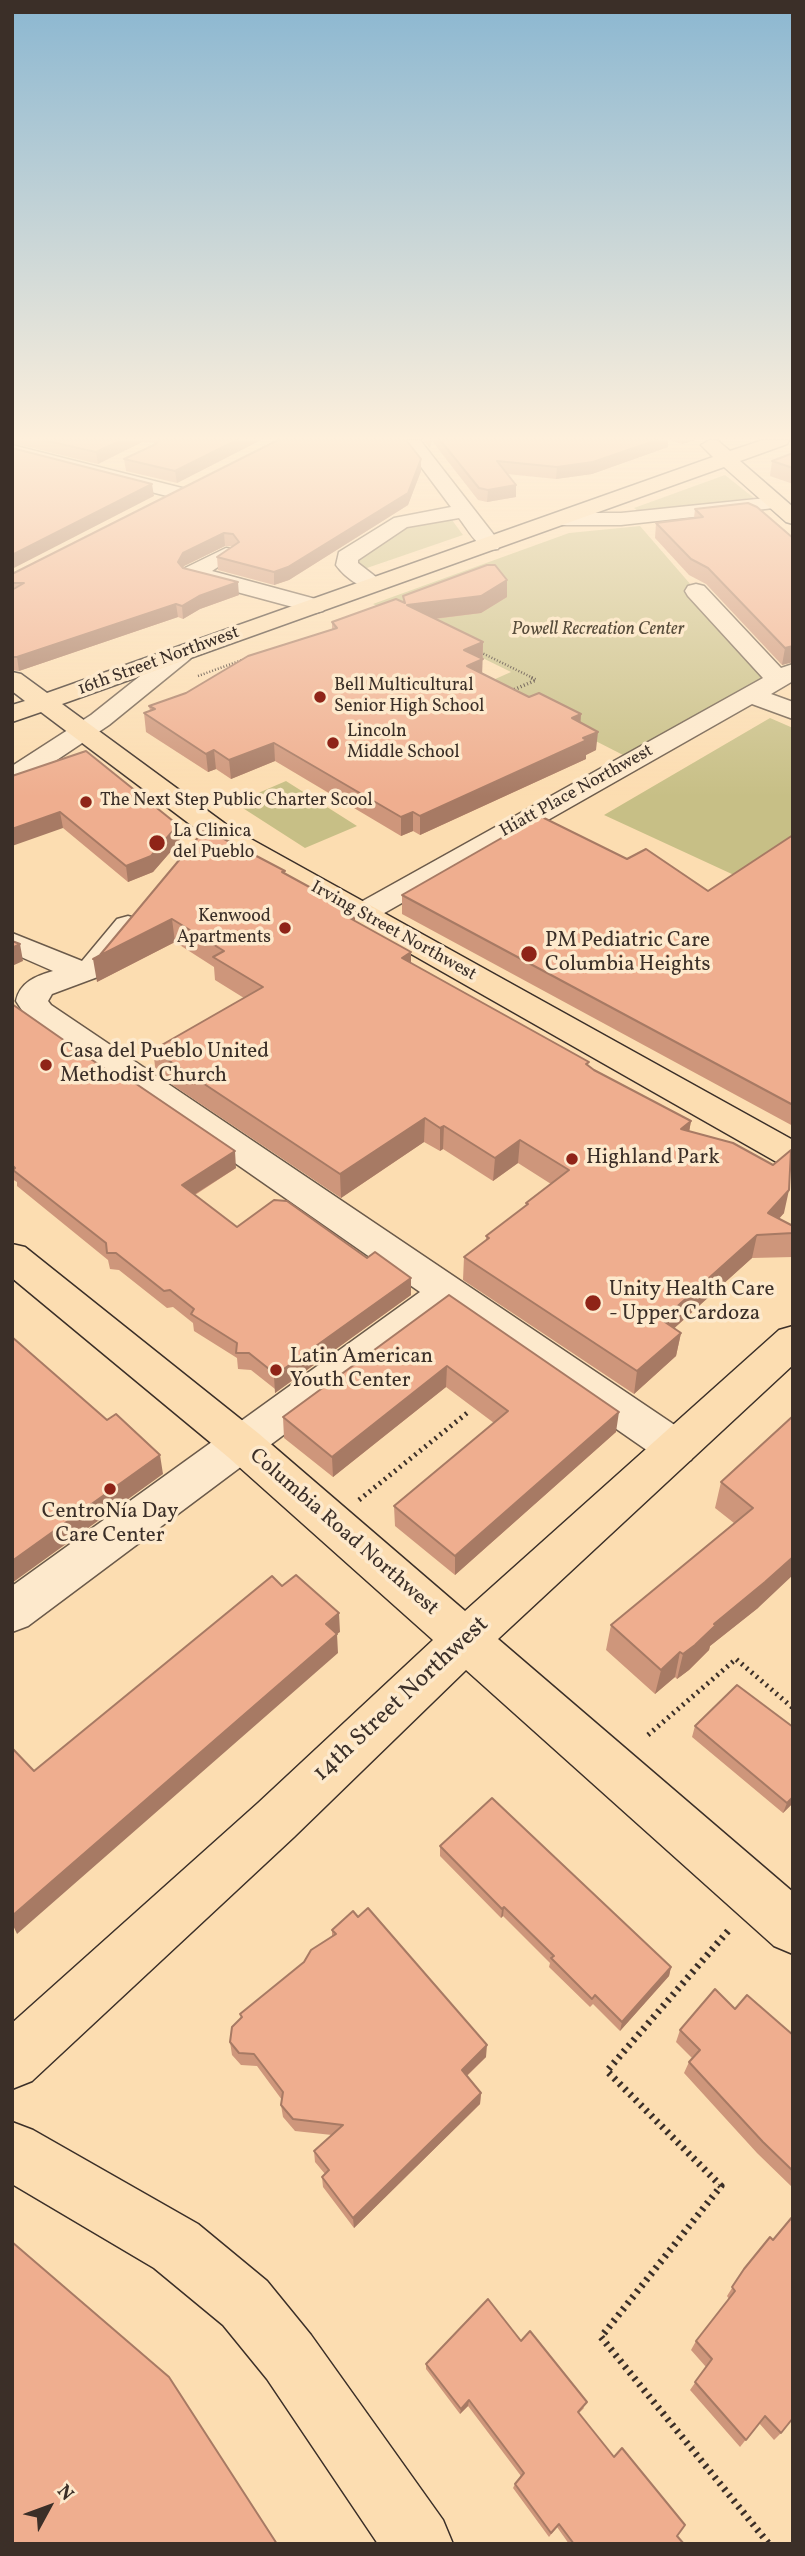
<!DOCTYPE html>
<html>
<head>
<meta charset="utf-8">
<style>
  body { margin:0 }
  #map { position:relative; width:805px; height:2556px; overflow:hidden; background:#fcddb1; font-family:Vollkorn,serif }
  canvas { display:block }
  .frame { position:absolute; inset:0; border:14px solid #3b2f28; pointer-events:none }
  .north { position:absolute; left:14px; top:2472px; width:70px; height:70px; -webkit-text-stroke:5px #fde9cc; paint-order:stroke; rotate:49deg; font-size:19px; font-weight:700; line-height:28px; text-align:center; color:#3b2f28 }
  .north::after { content:''; display:block; margin:auto; width:24px; height:32px; background:#3b2f28; clip-path:polygon(50% 0,100% 100%,50% 72%,0 100%) }
</style>
</head>
<body>
<div id="map">
<canvas width="805" height="2556"></canvas>
<div class="frame"></div>
<div class="north">N</div>
</div>
<script>
const context = document.querySelector('canvas').getContext('2d');
context.lineJoin = 'round';
function paint(path, color) { context.fillStyle = color; context.fill(path, 'evenodd'); }
function stroke(path, color, width, dash) { context.strokeStyle = color; context.lineWidth = width; context.lineCap = dash ? 'butt' : 'round'; context.setLineDash(dash || []); context.stroke(path); }
function write(font, color, halo, rows, align = 'center') {
  context.font = font + ' Vollkorn,serif'; context.lineWidth = 7; context.setLineDash([]); context.textBaseline = 'middle'; context.strokeStyle = halo; context.fillStyle = color; for (const [text, x, y, turn = 0] of rows) {
    context.save(); context.translate(x, y); context.rotate((+turn || 0) * Math.PI / 180); context.textAlign = isNaN(turn) ? turn : align; if (halo) context.strokeText(text, 0, 0); context.fillText(text, 0, 0); context.restore();
  }
}
const green = new Path2D(`
  M725,475L754,498L638,511L634,508Z
  M443,518L452,520L463,535L367,568L361,569L357,562L359,555L410,523Z
  M640,526L769,675L625,756L484,684L511,672L373,604L569,533Z
  M770,718L793,728V851L747,881L604,815Z
  M286,781L357,826L305,848L235,803Z`);
const pathFar3 = new Path2D(`
  M478,651L533,678
  M198,676L245,659`);
const pathFar2 = new Path2D(`
  M511,691L536,680L529,677`);
const pathFar1 = new Path2D(`
  M359,1500L467,1413
  M648,1735L736,1659L793,1708`);
const path = new Path2D(`
  M728,1931L607,2071L721,2186L601,2337L769,2544`);
const minor = new Path2D(`
  M401,440H420L501,544L498,549C479,553 470,532 459,518L407,527L358,560V563L385,584L382,589C366,593 345,578 336,565L339,552L394,518L451,507Z
  M12,445L186,489L189,493L186,497L179,499L12,457Z
  M776,497L783,499L786,503L783,507L621,525H561L554,523L551,519L554,515L561,513H621Z
  M226,548L234,549L237,554L212,571L323,601L326,606L323,611L315,613L185,578L182,573L185,568Z
  M696,584L704,586L781,668L793,664V681L771,694L793,702V719L752,704L372,920L361,923L350,920L346,914L350,908L763,678L688,596L685,591L688,586Z
  M182,647L190,649L194,654L190,659L109,725L21,784L12,786V766L91,715L174,649Z
  M128,916L139,919L143,925L118,960L103,975L52,994L48,1001L51,1005L691,1436L697,1448L691,1460L676,1465L661,1460L448,1312L28,1626L12,1632V1586L420,1292L27,1018L16,1001C20,982 36,976 53,971L12,953V933L82,961L117,919Z`);
const major = new Path2D(`
  M710,440L718,441L730,451L763,440H789L787,444L740,461L793,507V524L786,522L724,467L62,704L231,828L793,1140V1168L780,1164L211,840L41,712L12,722V705L25,701L12,691V672L21,674L47,693L713,457L701,445Z
  M12,1244L25,1247L258,1433L465,1611L779,1330L793,1326V1365L498,1639L793,1892V1954L774,1946L466,1670L294,1837L32,2081L12,2089V2023L258,1803L433,1640L228,1457L12,1278Z
  M12,2122L33,2130L198,2224L267,2281L311,2335L443,2520L453,2544H378L267,2379L223,2325L154,2268L12,2184Z`);
const wall = new Path2D(`
  M12,440H261L177,483L126,471L124,459L156,443L142,442L98,464L12,443Z
  M422,440H668V447L592,474L556,479L507,474L516,497L487,502L478,500L432,441L430,448Z
  M669,440H695L682,444Z
  M793,453V484L770,476L772,461Z
  M421,459V471L408,505L289,580L274,585L218,570L217,557L233,546H225L184,566L183,568L239,595L200,609L183,619L178,617L19,671L12,670V574Z
  M695,509L793,538V662L782,665L706,584L689,575L655,538L656,523L694,518Z
  M507,580V597L481,613L435,619L483,642L482,673L580,723L596,750L586,755V759L420,835L413,831L401,836L275,761L231,779L216,769L208,772L146,732L144,713L150,711L149,706L186,693L332,629V622L403,602V596Z
  M12,776L180,841L153,872L128,882L63,828Z
  M205,829L355,912V921L411,963L589,1062L588,1065L594,1070L691,1121L689,1131L784,1213L779,1219L793,1226V1257L752,1258L674,1328L681,1333L676,1356L634,1394L463,1280L464,1257L486,1240V1236L526,1206V1203L551,1184L518,1163L493,1181L443,1149L440,1151L424,1142L341,1198L156,1074L153,1050L244,998L215,980L214,967L175,942L97,982L100,955Z
  M793,835V1126L402,914V895L627,859L708,891Z
  M12,1004L236,1168L195,1195L237,1227L411,1295L275,1393V1389L251,1370L238,1369L237,1358L194,1331L193,1323L173,1307L167,1308L119,1270L110,1269L108,1260L17,1186V1182L12,1179Z
  M449,1295L616,1432L455,1575L395,1526L394,1506L494,1423L446,1387L333,1477L284,1438L283,1417Z
  M793,1416L758,1608L710,1646L709,1650L689,1670L677,1679L675,1677L655,1694L606,1650L611,1625L734,1523L715,1508L721,1482Z
  M695,1726L793,1803L783,1813L692,1737Z
  M440,1846L671,1967L669,1976L620,2031L593,2004L590,2007L549,1967L550,1963L503,1916L501,1918L440,1856Z
  M332,1930L486,2057L467,2076L481,2093L480,2104L354,2228L323,2187L322,2177L325,2174L315,2162L314,2151L332,2135L295,2131L283,2117L281,2105L282,2100L257,2066L241,2065L232,2055L230,2042L241,2018L240,2014L304,1962L332,1936Z
  M735,2009L793,2035V2188L757,2153L684,2073L689,2062L692,2058L676,2042L680,2030Z
  M773,2240L781,2433L774,2440L759,2423L740,2447L690,2390L706,2367L691,2350L696,2341L729,2299L727,2296L744,2269Z
  M521,2341L584,2408L579,2413L684,2544H569L557,2527L549,2537L513,2488L515,2484L521,2476L468,2406L460,2414L426,2369V2364Z`);
const shadedWall = new Path2D(`
  M122,440H142V442L98,464L96,452Z
  M237,440H261L177,483L175,471Z
  M657,440H668V447L592,474L556,479L557,467Z
  M682,440H695L682,444Z
  M421,459V471L408,505L289,580L274,585V572Z
  M152,484L154,496L12,569V555Z
  M516,485V497L487,502L488,490Z
  M224,533L225,546L184,566L180,574L178,562L183,553Z
  M507,580V597L481,613L407,622V605Z
  M238,582L239,595L200,609L183,619L182,606L199,596Z
  M176,604L178,617L19,671L17,657Z
  M483,642L482,677L466,683L464,650Z
  M793,646V662L782,665L785,648Z
  M581,714L580,732L572,718Z
  M598,732L596,750L586,755V759L420,835V816Z
  M274,743L275,761L231,779L229,760Z
  M214,750L216,769L208,772L206,754Z
  M60,812L63,828L12,846V829Z
  M413,812V831L401,836V817Z
  M178,825L180,841L153,872L128,882L126,866Z
  M355,912V935L346,916Z
  M172,919L175,942L97,982L93,959Z
  M20,944L23,961L12,966V948Z
  M411,952V975L402,958Z
  M425,1118L424,1142L341,1198L340,1174Z
  M691,1121L687,1144L681,1129Z
  M444,1126L443,1149L440,1151V1128Z
  M520,1140L518,1163L493,1181L495,1158Z
  M235,1151L236,1168L184,1201L182,1185Z
  M789,1190L784,1213L764,1235L768,1213Z
  M757,1235L752,1258L658,1343L662,1320Z
  M411,1278V1295L275,1393L274,1376Z
  M681,1333L676,1356L634,1394L637,1371Z
  M447,1366L446,1387L333,1477L332,1457Z
  M619,1412L616,1432L455,1575V1556Z
  M160,1455L163,1474L12,1583V1561Z
  M793,1557V1575L758,1608L710,1646L709,1650L689,1670L677,1679L683,1654L714,1624Z
  M339,1613L340,1632L337,1634L338,1653L17,1934L12,1923V1916Z
  M680,1652L675,1677L655,1694L661,1670Z
  M793,1797V1803L783,1813L787,1803Z
  M504,1907L503,1916L501,1918L502,1909Z
  M671,1967L669,1976L620,2031L622,2022Z
  M487,2045L486,2057L461,2081L462,2070Z
  M481,2093L480,2104L354,2228L353,2218Z
  M469,2400L468,2406L460,2414L461,2409Z`);
const building = new Path2D(`
  M43,440H122L96,452Z
  M159,440H237L175,471L124,459L156,444Z
  M278,440H406L421,459L408,493L288,567L274,572L217,557L239,542L233,534L224,533L183,553L178,562L183,568L238,582L199,596L182,606L176,604L17,657H12V590L24,583H12V574Z
  M440,440H657L593,462L557,467L497,461L516,485L488,490L479,488Z
  M12,448L152,484L12,555Z
  M793,453V468L772,461Z
  M748,503L757,507L793,538V646L785,648L708,568L691,559L656,523L703,517L695,509Z
  M487,565H495L507,580L481,596L407,605L483,642L464,650L483,659L467,666L529,697L539,693L581,714L572,718L598,732L583,738L587,740L420,816L413,812L401,817L274,743L229,760L214,750L206,754L144,713L155,709L149,706L186,693L248,656L337,628L332,622L396,599L405,603L403,596Z
  M86,751L178,825L151,856L126,866L60,812L12,829V776Z
  M540,816L627,859L646,849L708,891L793,835V1105L402,895Z
  M205,829L285,871L282,872L355,912L346,916L411,952L402,958L589,1062L586,1064L594,1070L691,1121L681,1129L733,1143L773,1165L791,1150L789,1190L768,1213L793,1226V1233L757,1235L662,1320L681,1333L637,1371L464,1257L489,1238L486,1236L528,1204L526,1203L569,1170L520,1140L495,1158L444,1126L440,1128L425,1118L340,1174L153,1050L263,987L213,957L224,951L172,919L93,959L100,955Z
  M12,941L20,944L12,948Z
  M12,1004L118,1078L123,1075L235,1151L182,1185L237,1227L274,1200L287,1201L367,1258L375,1252L411,1278L274,1376V1373L249,1353H236L237,1343L191,1314L194,1309L170,1290L164,1291L116,1253H107L106,1243L13,1170L15,1168L12,1165Z
  M449,1295L619,1412L455,1556L394,1506L508,1411L447,1366L332,1457L283,1417Z
  M12,1337L107,1420L116,1414L160,1455L12,1561Z
  M793,1416V1557L765,1582L714,1624L716,1625L695,1645L683,1654L680,1652L661,1670L611,1625L753,1508L721,1482Z
  M296,1575L339,1613L326,1624L337,1634L12,1916V1748L34,1771L272,1576L282,1586Z
  M737,1685L793,1727V1797L787,1803L695,1726Z
  M492,1798L671,1967L622,2022L595,1995L592,1999L551,1958L554,1956L504,1907L502,1909L440,1846Z
  M368,1908L487,2045L462,2070L481,2093L353,2218L322,2177L329,2170L314,2151L343,2125L293,2119L281,2105L283,2092L254,2054L239,2053L230,2042L232,2027L242,2017L240,2014L304,1962L311,1950L336,1934L332,1930L353,1911L358,1917Z
  M715,1989L735,2009L747,1995L793,2035V2171L763,2142L689,2062L700,2050L680,2030Z
  M793,2216V2418L781,2433L765,2416L746,2440L695,2382L712,2359L696,2341L735,2291L732,2287L744,2269L770,2237L773,2240Z
  M12,2242L169,2377L277,2544H12Z
  M488,2299L521,2341L530,2331L587,2402L578,2412L614,2457L622,2448L685,2525L677,2536L684,2544H574L559,2524L551,2533L515,2484L524,2473L469,2400L461,2409L426,2364Z`);
const markers = [
  [320,697,7,"#8f2418"],
  [333,743,7,"#8f2418"],
  [86,802,7,"#8f2418"],
  [157,843,9,"#8f2418"],
  [285,928,7,"#8f2418"],
  [529,954,9,"#8f2418"],
  [46,1065,7,"#8f2418"],
  [572,1159,7,"#8f2418"],
  [593,1303,9,"#8f2418"],
  [276,1370,7,"#8f2418"],
  [110,1489,7,"#8f2418"]
];
const farParknames = [
  ["Powell Recreation Center",598,631]
];
const farStreetnames = [
  ["16th Street Northwest",159,662,-20],
  ["Hiatt Place Northwest",577,792,-29],
  ["Irving Street Northwest",393,932,29]
];
const farPoinames = [
  ["Bell Multicultural",334,687],
  ["Senior High School",334,708],
  ["Lincoln",347,733],
  ["Middle School",347,754],
  ["The Next Step Public Charter Scool",100,802],
  ["La Clinica",173,833],
  ["del Pueblo",173,854],
  ["Kenwood",271,918,"right"],
  ["Apartments",271,939,"right"]
];
const poiNames = [
  ["PM Pediatric Care",545,942],
  ["Columbia Heights",545,966],
  ["Casa del Pueblo United",60,1053],
  ["Methodist Church",60,1077],
  ["Highland Park",586,1159],
  ["Unity Health Care",609,1291],
  ["- Upper Cardoza",609,1315],
  ["Latin American",290,1358],
  ["Youth Center",290,1382],
  ["CentroNía Day",110,1513,"center"],
  ["Care Center",110,1537,"center"]
];
const streetNames = [
  ["Columbia Road Northwest",343,1533,41]
];
const nearStreetnames = [
  ["14th Street Northwest",402,1700,-43]
];
paint(green, '#c7bf86');
stroke(minor, '#6b5a4a', 3);
stroke(major, '#3b2f28', 3);
stroke(pathFar3, '#3b2f28', 2.5, [1, 2]);
stroke(pathFar2, '#3b2f28', 3.5, [1, 2.5]);
stroke(pathFar1, '#3b2f28', 5, [2, 4.5]);
stroke(path, '#3b2f28', 7, [2.5, 5]);
paint(minor, '#fde9cc');
paint(major, '#fcddb1');
paint(wall, '#ce967b');
paint(shadedWall, '#a77a64');
paint(building, '#efae8f');
stroke(building, '#a77a64', 2);
const sky = context.createLinearGradient(0, 0, 0, 797);
sky.addColorStop(0, '#8bb7d1');
sky.addColorStop(0.55, '#fef0dc');
sky.addColorStop(1, '#fef0dc00');
context.fillStyle = sky;
context.fillRect(0, 0, 805, 797);
for (const [x, y, r, color] of markers) { const dot = new Path2D(); dot.arc(x, y, r, 0, 2 * Math.PI); context.fillStyle = color; context.fill(dot); stroke(dot, '#fde9cc', 2.5); }
write('italic 18px', '#574c3b', '#fde9cc', farParknames);
write('18px', '#3b2f28', '#fde9cc', farStreetnames);
write('18px', '#3b2f28', '#fde9cc', farPoinames, 'left');
write('21px', '#3b2f28', '#fde9cc', poiNames, 'left');
write('21px', '#3b2f28', '#fde9cc', streetNames);
write('24px', '#3b2f28', '#fde9cc', nearStreetnames);
</script>
</body>
</html>
